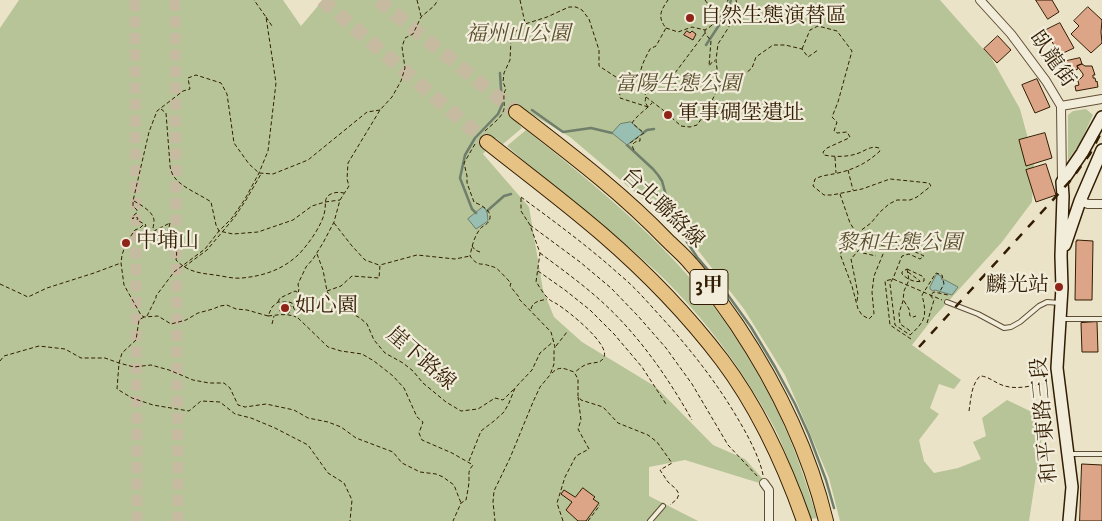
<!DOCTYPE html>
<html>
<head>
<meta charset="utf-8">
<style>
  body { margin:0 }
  canvas { display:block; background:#ebe3c8 }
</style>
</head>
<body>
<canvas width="1102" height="521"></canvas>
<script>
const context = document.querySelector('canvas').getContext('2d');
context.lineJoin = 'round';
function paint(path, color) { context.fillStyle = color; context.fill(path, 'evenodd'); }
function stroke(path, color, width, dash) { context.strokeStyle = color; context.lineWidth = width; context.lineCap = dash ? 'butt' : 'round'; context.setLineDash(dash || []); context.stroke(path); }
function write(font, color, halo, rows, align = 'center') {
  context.font = font + ' "IM FELL DW Pica","Noto Serif TC",serif'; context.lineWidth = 4.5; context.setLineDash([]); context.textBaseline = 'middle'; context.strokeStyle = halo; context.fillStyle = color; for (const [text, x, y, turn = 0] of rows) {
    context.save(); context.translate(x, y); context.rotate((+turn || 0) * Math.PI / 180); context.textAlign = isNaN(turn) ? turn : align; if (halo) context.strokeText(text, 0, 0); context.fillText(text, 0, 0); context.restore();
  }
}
const green = new Path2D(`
  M19,0H283L301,26L323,0H940L992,59L1020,109L1034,161L1032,202L1002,242L934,317L912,345L961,380L954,389L939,384L930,408L939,414L919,440L924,461L934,473L958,468L981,459L973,442L986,436L982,418L1007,400L1030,411L1042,436L1029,521H840L829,478L785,375L744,309L679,226L643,199L570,137L520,107L514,118L522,128L503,144L496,138L483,154L529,207L543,290L554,317L582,342L656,387L713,445L745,459L769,486L685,460L649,467V496L698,521H0V28Z
  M1086,109L1093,115L1080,143L1068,160V115L1073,111Z
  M526,130C589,180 651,230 702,292C718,311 733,333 746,354C759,376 772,398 782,421C796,452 807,485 817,518L809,519C804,499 797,481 789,462C784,450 780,438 774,427C743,370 705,318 658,273C610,228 556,190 507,146Z`);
const water = new Path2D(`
  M631,122L643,133L627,145L612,133L620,124Z
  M483,207L487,211L488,221L476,229L468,219Z
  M937,274L941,276L942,280H945L958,287L952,295L935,290L933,291L930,289V287Z`);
const stream = new Path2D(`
  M706,45L727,13L731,0
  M532,110L563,132L591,128L612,133
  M643,133L647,130L654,129
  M627,145L653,169L658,175L662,181L669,206L681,233L697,257L720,284L751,327L775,367L795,404L809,435L826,480L834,508
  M487,211L504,196L511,194
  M476,213L472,209L460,178L465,155L475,138L498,114L502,105L500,73`);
const building = new Path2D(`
  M1036,0H1052L1059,12L1048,19Z
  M1088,7L1102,20L1101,32L1102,43L1091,53L1071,34L1079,26L1074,21Z
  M1060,23L1074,48L1059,55L1046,30Z
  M687,31L690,33L692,31L696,34L693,40L684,35Z
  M998,36L1011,50L997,63L984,49Z
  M1080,58L1082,64L1077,66L1078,69L1073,71L1072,73L1073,77L1070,78V80L1066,83L1058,63Z
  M1082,64L1085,66H1092L1095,75H1093V78H1095L1096,82L1097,81L1098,87L1076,91L1075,86L1079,85L1078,81L1083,76V74L1077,66Z
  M1037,79L1050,107L1035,113L1022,85Z
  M1045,133L1052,158L1026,166L1019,140Z
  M1046,164L1056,195L1036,202L1026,170Z
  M1077,240L1093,241L1092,300H1075L1076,241H1077Z
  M282,304L291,306L289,313L280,311Z
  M1097,322L1098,352H1082L1081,323Z
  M1082,464L1102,465V521H1080Z
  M583,488L595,497L593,499L599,503L586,521H578L566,510L572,502L561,494L564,490L575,497Z`);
const secondaryTunnel = new Path2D(`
  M135,0L137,521
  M175,0L178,521`);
const motorwayTunnel = new Path2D(`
  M322,0L487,142
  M378,0L516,112`);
const path = new Path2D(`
  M417,0L421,16
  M520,0L525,23
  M705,0L711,8L713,25
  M266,17L272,26
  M666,28L678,32L692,27L705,30C717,23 724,13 728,0
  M705,30V33L711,41L709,66L713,61H715
  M802,49L810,30L818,26L837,31L852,51L838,102L832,117L837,122L834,131L837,133L847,132L850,137L849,138L827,148L823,152L824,155C833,157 847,157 856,154C864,152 870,145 879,148L880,151C867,163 855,169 838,173C830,175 822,175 815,179L813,186L824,195H832L862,189L890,179L929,183L931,186L917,197L910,200H897L889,204L880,212L871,223L852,237L840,254L852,286L858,309L862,315L869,319L874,314L872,292L874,276L888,242L903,246L924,256L920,259L909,254L902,256L894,276L890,284L895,325L910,335C926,321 927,315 922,295L936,273L942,275L944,284L939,293
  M640,76L653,83L675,73L705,33
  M719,86L740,78L752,68L756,57L773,45H785L802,49L808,57L818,50
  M646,97L663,110L681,126L690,127L697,125L707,111L719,86L716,60L718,44L732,22L738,8L736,0
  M648,107L645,102C648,92 639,85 640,75C641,65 646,57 650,49L656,46L666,28C657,17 661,10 668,0
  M161,109L166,113L170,165C170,168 171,170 172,173C177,186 200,194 211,202L216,225L219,231L233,234L258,232L293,220L312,206L325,202L340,200
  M380,110L367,112L308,160L273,174L259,173L249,164L234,143L227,94L221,83L196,75L188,78L190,89L183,91L157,111L149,132L133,201V206L137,210V213L135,214L132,218L133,219L134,217L138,218L137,220L146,225L145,227L143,225L140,228L135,230L126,243L122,255L121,263L124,285L141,315L144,317L158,316L171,324L186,320L198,313L213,309L220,306L227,305L236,309L247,310L268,316L272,307L278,302H289L292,303L297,317L328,347L341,351L362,354L374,361L393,376L404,388L417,417L423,422L419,433L422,440L452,453L473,465C468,471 469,472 469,480C469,486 467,494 466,500L461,503L453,521
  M485,131C491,125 502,118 504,109C505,101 502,95 506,89L503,82L504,73L510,60L511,40L515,32L525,24L547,17L569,7H576L582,10L589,19L599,50V66L619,79L620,98L648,107
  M630,143L644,133L632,123C637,115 646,110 652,103
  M475,144L464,163L467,176V183L474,202C481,205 494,211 489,221C487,225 482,226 480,229C474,237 472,246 470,256C474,261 477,265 484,264C489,266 492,266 496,268C498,269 508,280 511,283L510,286L519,297V299L551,332L555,347L554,350V364L550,375L540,387L533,402L510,458L494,491L493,502L495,521
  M634,150C630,144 635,141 640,141V137
  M835,157L836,173
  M848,170L853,190
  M840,194L850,223L861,240L885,246
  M521,197C555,222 589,247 620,275C636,288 649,304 663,319C691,350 717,383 738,419C747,434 760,458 763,475
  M521,198V211L530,225L540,253L536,282C540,287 543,294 548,298C550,301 554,302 557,304C568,311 610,344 604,357C601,364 594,362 588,364C583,365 579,369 575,372
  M134,201C141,205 154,212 154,221C154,224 153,227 153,229L154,231L170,223
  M170,223L167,235C176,243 178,248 176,260C188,272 199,273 215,275C223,276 233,279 242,278C263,276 282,270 298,255C308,245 324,223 325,209C326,203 324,199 329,195C334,192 339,192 344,193
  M334,223L352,246L365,260L379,265
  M530,225L580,262L611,288L638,316L666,348L692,384L728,445L758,477
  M472,246L475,250L480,252
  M540,253C560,268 581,283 600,300C638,334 667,376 692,420
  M863,253L876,256
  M317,254L323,270L327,291L332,302L360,318L367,324L374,340L385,353L403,363L413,371L423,383L446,402L461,411L478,409L495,398L503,400L515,388
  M184,267L207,250L234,218L246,200L261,174
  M907,269L909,280L904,291L903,301L899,313L900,324L909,330L911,333
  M907,269L922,276L924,278V281C915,283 908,280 902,274V272Z
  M538,271L565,290L590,310L614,334L642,367L666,404
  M908,272L920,281
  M0,284L28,297L47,288L94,273L121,263
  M327,291L341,286L352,276L379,278L380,265L417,255L455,259L470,256
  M298,293L299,289L298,284L306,267L313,259L323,243L334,222L340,200L349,186L347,179L348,163L380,110L392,97L401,81L405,68L402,47L405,38L413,34L421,17L434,6L438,0
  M857,301L858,294L851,259L863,245
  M904,301L909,309L910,316L913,317L916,316
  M278,302L280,298L295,291L297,292
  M531,309C533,301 540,301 547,299
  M147,316L156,298V296L174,272L205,249L219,231L232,218L245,199L259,173L268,151L276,83L266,17L254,0
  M268,316C278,315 287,313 296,317
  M144,317L139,320L136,340L122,353L119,363L117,389L132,398L153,405L189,411L201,401L220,402L235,414L251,418L275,428L308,445L328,473L344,483L352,500L350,521
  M927,323L934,300L930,295L934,292L948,295
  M272,324L274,316
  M911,339L890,325L885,281L893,279L942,300
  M556,346L567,332
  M0,361L4,356L39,346L65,349L81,358H105L119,363L134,367L151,365L169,370L193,380L209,383H224L230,388L238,405L245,407L266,404L294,410L308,418L328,422L341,427L356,438L393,452L402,463L420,472L436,474L443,477L454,485L461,503
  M552,373C560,365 565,369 574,372L578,379V396L581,400L603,407L618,423L648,435L657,442L672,463L660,470L668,482L676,489L679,494L677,499L670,505
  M969,411C971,399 971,385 980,376C989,376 996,384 1005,386C1018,390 1034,385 1048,383
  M469,461L481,431L494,421L504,412L509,403L515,388L532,370L540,353L554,341
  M563,521L557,503L565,477L576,456L589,449L578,429L581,420L578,397
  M588,521L600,505`);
const service = new Path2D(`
  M947,302L978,314L1004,328L1011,327L1020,322L1039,306L1047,302L1060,303
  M1062,319H1102
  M1071,454H1102
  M650,521L663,506`);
const minor = new Path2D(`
  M980,0L1011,34L1046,81L1061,106L1062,182
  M1061,106L1102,99
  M1080,201L1088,204H1102
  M764,483L769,490V521`);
const secondary = new Path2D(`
  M1065,245L1080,201L1102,150
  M1069,521L1072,487L1057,368L1062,288L1061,256L1063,196L1062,182L1082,153L1102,117`);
const motorway = new Path2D(`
  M516,112C569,153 621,192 667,240C675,248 684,255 691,264C708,283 722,304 737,325C777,385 809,450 826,521
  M487,142C526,173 565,202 602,234C646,272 687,314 722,360C758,408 784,464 804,521`);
const rail = new Path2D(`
  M919,347L1071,180L1090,154L1102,131`);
const markers = [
  [690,18,5,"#8f2418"],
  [668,115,5,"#8f2418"],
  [126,243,5,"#8f2418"],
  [1059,287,5,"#8f2418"],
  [285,308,5,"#8f2418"]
];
const shields = [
  [709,287,38]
];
const shieldNames = [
  ["3甲",709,287]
];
const poiNames = [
  ["自然生態演替區",700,18],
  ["軍事碉堡遺址",678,115],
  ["中埔山",136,243],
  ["麟光站",1049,287,"right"],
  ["如心園",295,308]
];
const parkNames = [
  ["福州山公園",518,36],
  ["富陽生態公園",678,86],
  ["黎和生態公園",899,245]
];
const streetNames = [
  ["臥龍街",1051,60,55],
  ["台北聯絡線",662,209,44],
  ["崖下路線",420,360,41],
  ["和平東路三段",1046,420,-95]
];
paint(green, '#b6c497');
paint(water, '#99beb2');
stroke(water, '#707e6c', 1);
stroke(stream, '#707e6c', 2.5);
paint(building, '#dda587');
stroke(building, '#321d02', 1);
stroke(secondaryTunnel, '#c6bba0', 11, [11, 5.5]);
stroke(motorwayTunnel, '#c6bba0', 14, [14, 7]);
stroke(service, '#604e34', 6);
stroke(minor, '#604e34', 10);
stroke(secondary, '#321d02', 14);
stroke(motorway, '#321d02', 16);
stroke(path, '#321d02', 1, [4, 2.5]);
stroke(service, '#f2eddb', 4);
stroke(minor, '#f2eddb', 8);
stroke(secondary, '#f2eddb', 11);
stroke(motorway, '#e6c284', 14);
stroke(rail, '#321d02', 2.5, [9, 9]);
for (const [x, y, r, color] of markers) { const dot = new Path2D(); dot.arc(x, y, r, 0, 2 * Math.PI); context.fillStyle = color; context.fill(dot); stroke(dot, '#f2eddb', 2); }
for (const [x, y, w] of shields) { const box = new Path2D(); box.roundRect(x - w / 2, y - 17.5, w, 35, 4); context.fillStyle = '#f2eddb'; context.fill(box); stroke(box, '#321d02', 1); }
write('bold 20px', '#321d02', null, shieldNames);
write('21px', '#321d02', '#f2eddb', poiNames, 'left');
write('italic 21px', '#5a4f2f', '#f2eddb', parkNames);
write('21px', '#321d02', '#f2eddb', streetNames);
</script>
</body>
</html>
